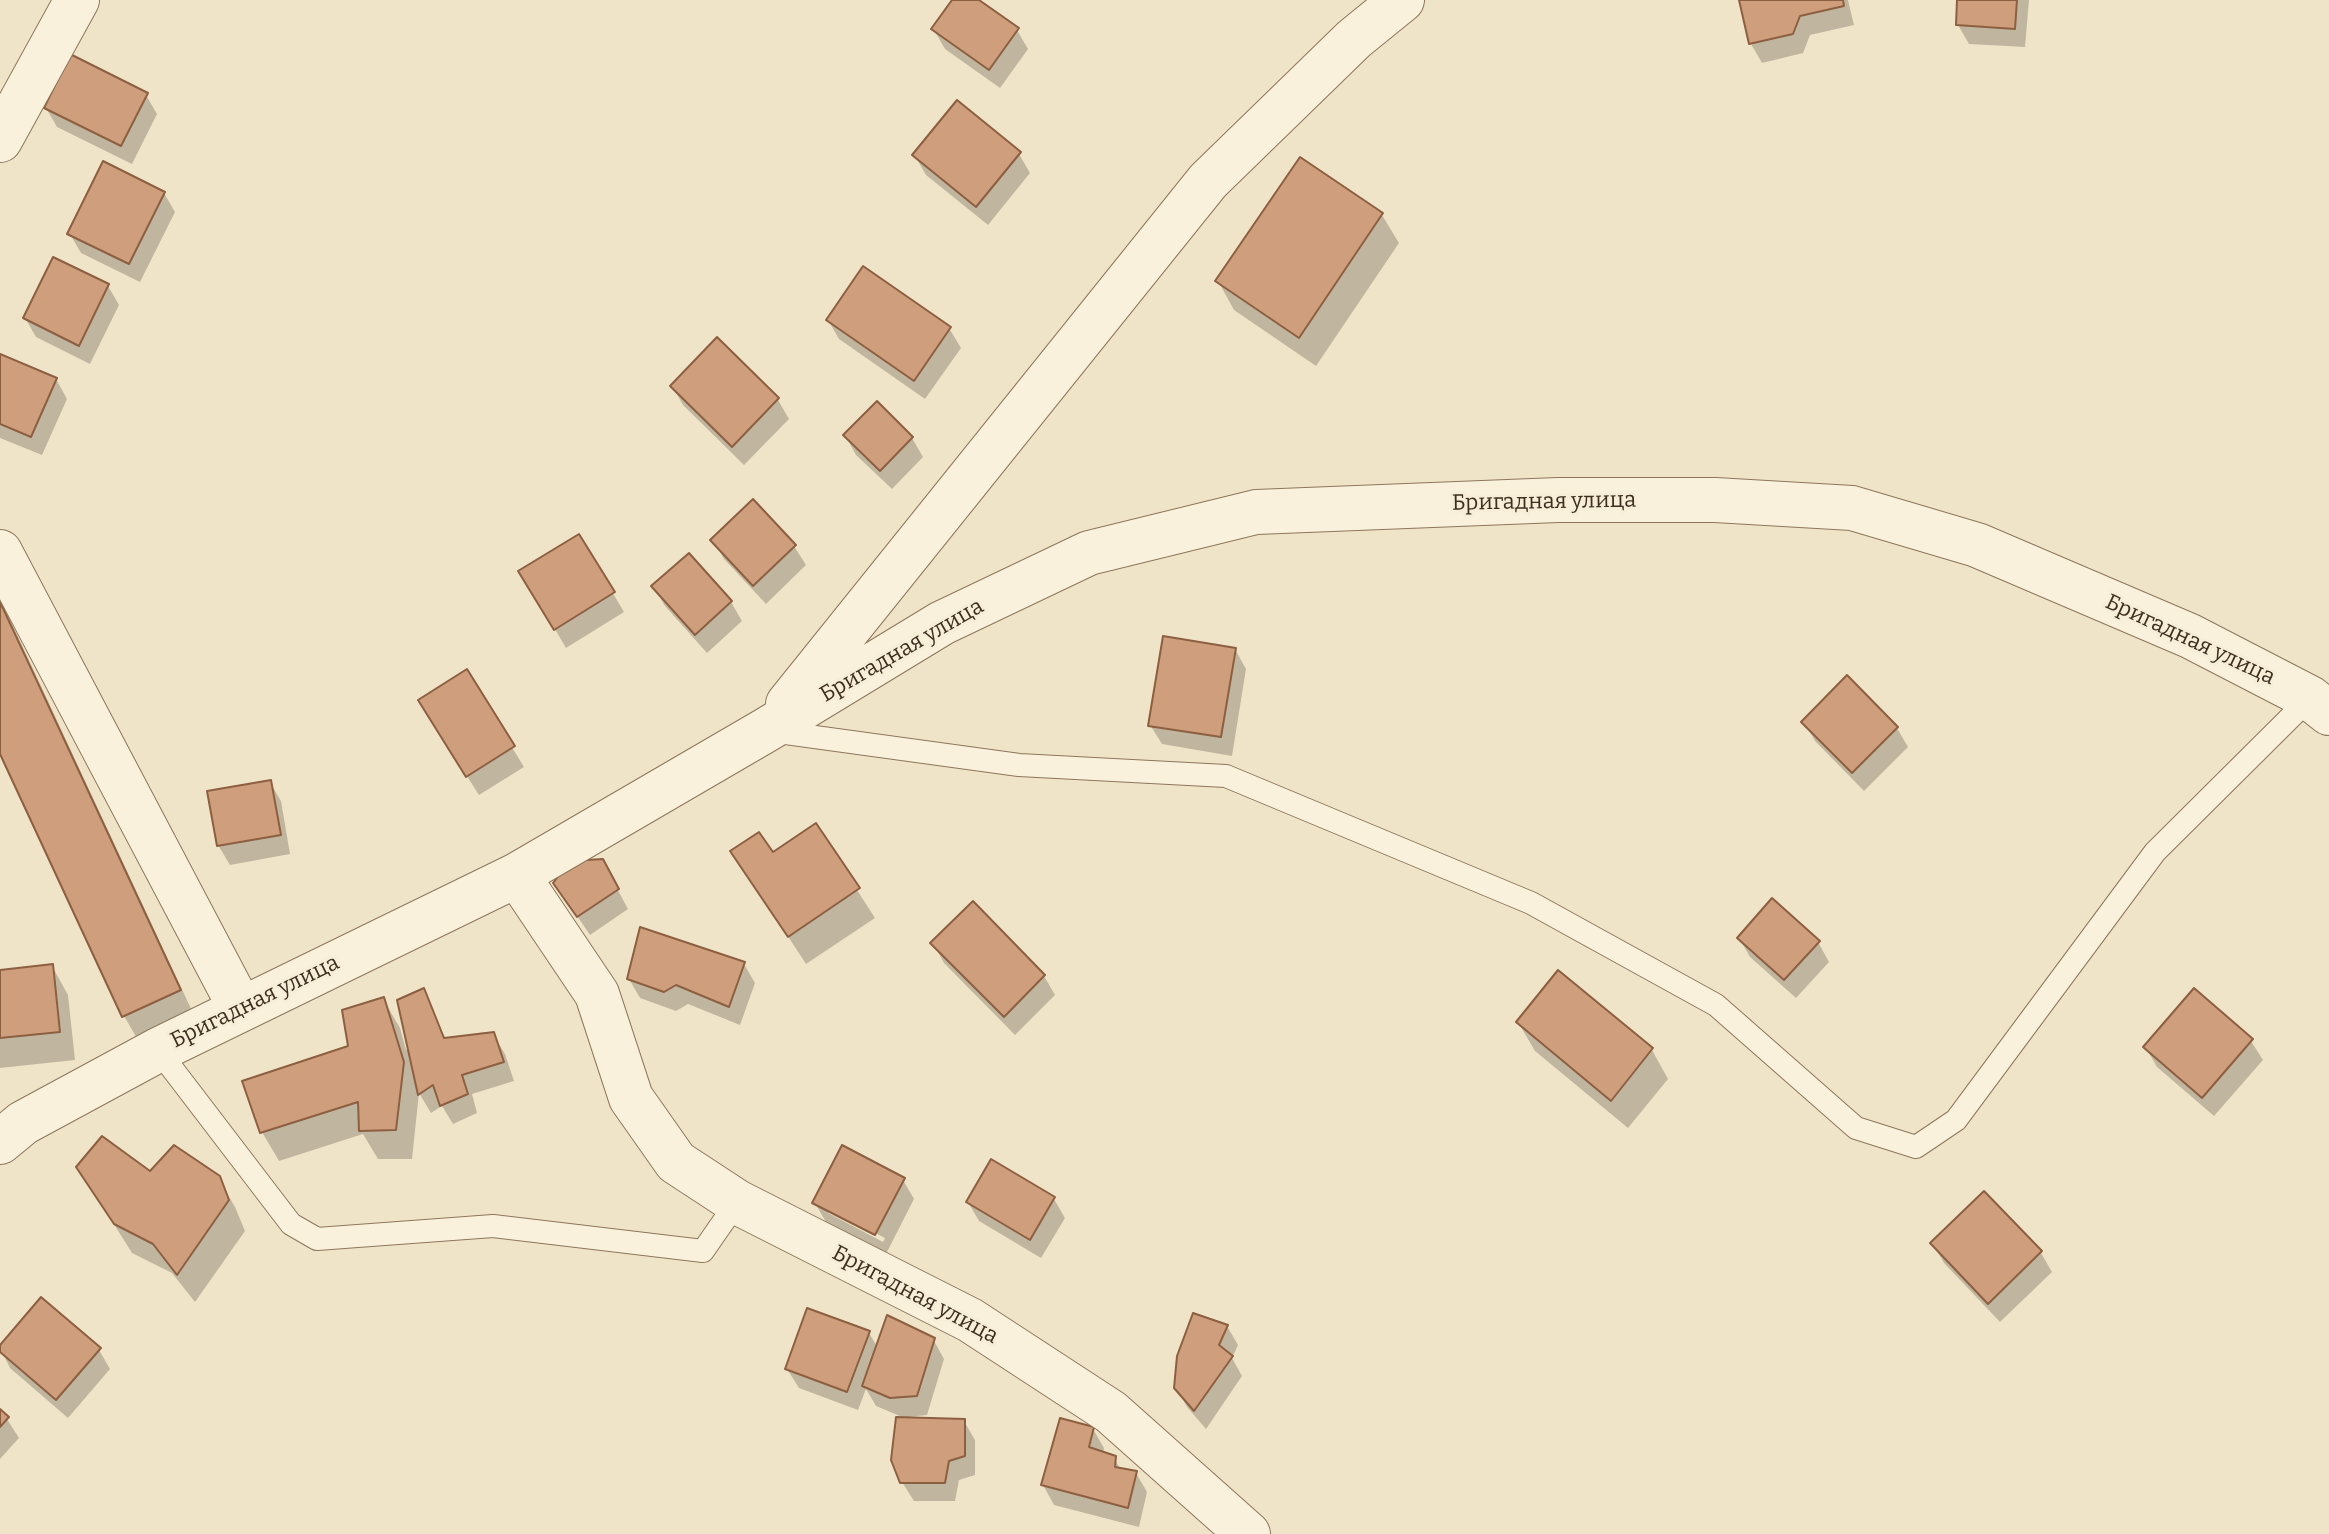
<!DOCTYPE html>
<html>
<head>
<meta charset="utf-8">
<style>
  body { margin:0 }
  canvas { display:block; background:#f0e4c8 }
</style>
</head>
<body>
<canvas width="2329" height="1534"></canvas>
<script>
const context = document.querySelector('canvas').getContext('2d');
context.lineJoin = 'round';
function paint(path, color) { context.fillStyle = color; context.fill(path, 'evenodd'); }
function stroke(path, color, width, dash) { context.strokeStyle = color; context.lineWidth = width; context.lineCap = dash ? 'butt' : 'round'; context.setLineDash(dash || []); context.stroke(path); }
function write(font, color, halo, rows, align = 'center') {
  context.font = font + ' Bitter,serif'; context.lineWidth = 6; context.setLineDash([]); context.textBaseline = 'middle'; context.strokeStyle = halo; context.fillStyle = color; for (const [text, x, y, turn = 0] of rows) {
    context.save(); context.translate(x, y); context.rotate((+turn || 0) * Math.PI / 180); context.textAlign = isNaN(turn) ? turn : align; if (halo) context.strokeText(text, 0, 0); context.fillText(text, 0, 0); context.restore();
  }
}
const shadow = new Path2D(`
  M955,0H975L1017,30L1028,49L1000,88L945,49L934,30Z
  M1741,0H1848L1854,25L1810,35L1803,53L1762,63L1751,44Z
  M1959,0H2029L2025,47L1969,44L1958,25Z
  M146,95L157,114L132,164L57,127L46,108Z
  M1019,154L1030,173L988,225L926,175L915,156Z
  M1301,159L1382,215L1399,243L1316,366L1234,310L1218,281Z
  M164,193L175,212L140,282L81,253L70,234Z
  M108,286L119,305L90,364L36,337L25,318Z
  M828,320L949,328L961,348L925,399L839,339Z
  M717,340L778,400L789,419L744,465L683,405L672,386Z
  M0,357L56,379L67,399L42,455L0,438Z
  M845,435L912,438L923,457L892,489L856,455Z
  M579,536L624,612L566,648L521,571Z
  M713,540L794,546L806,565L766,604L724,559Z
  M654,587L731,602L742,621L707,653L665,606Z
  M0,598L200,1028L146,1054L124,1016L0,750Z
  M1235,649L1246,669L1232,756L1162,744L1150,725Z
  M466,672L524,767L479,795L431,720Z
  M1804,722L1897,728L1908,747L1864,791L1815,741Z
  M270,782L281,801L290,854L230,865L218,845Z
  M815,825L875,918L806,964L733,852L772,855Z
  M613,881L628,909L590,935L555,883Z
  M1739,938L1818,942L1829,962L1796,998L1750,957Z
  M933,943L1044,976L1055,995L1015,1035L944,963Z
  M744,964L755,983L740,1025L688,1004L676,1011L640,998L629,979Z
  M52,966L68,995L75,1060L0,1068V972Z
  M1558,973L1652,1050L1668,1079L1628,1128L1535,1051L1518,1022Z
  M423,991L446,1040L493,1034L505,1054L514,1081L472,1094L477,1113L453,1124L442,1106L431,1113L419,1093L412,1159H378L363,1134L279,1161L262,1132L245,1082L350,1048L383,999L400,1028L406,1050L410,1049Z
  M2251,1041L2263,1060L2214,1116L2157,1067L2146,1048Z
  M78,1167L218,1178L235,1207L245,1231L195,1302L172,1273L132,1253Z
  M903,1180L914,1199L886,1254L826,1222L815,1203ZM828,1209L885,1238L883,1242L828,1213Z
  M1984,1194L2041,1253L2052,1272L2000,1322L1944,1263L1933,1244Z
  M1054,1199L1065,1218L1041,1258L979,1221L968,1202Z
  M1227,1326L1238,1345L1232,1358L1242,1376L1206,1429L1187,1407L1176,1387Z
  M869,1333L878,1348L933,1339L944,1359L927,1415L908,1417V1419L964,1421L975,1440V1475L959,1480L955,1501H914L902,1482L907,1419L876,1406L866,1389L858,1410L799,1388L787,1369Z
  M0,1348L99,1350L110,1369L68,1418L10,1368Z
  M0,1412L7,1419L19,1438L0,1459Z
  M1093,1429L1104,1448L1103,1454L1114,1458L1121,1470L1136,1473L1147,1492L1139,1527L1054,1505L1043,1485Z`);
const building = new Path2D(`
  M952,0H979L1019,28L989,70L931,29Z
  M1739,0H1843L1844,6L1800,16L1793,34L1749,44Z
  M1957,0H2017L2015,29L1956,25Z
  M70,54L148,93L121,146L44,108Z
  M957,100L1021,152L976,207L912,155Z
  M1300,157L1383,213L1299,338L1215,281Z
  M103,161L165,192L129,264L67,234Z
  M53,257L109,284L79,346L23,318Z
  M863,266L951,327L914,381L826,320Z
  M717,337L779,398L732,447L670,386Z
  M0,354L57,378L31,437L0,424Z
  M877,401L913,437L880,471L843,435Z
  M753,499L796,545L753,586L710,540Z
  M579,534L615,592L554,630L518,571Z
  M689,553L732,601L695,635L651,586Z
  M0,602L181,990L122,1017L0,754Z
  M1163,636L1236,648L1221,737L1148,726Z
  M467,669L515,746L466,777L418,700Z
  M1847,675L1898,727L1852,773L1801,722Z
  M271,780L281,835L217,846L207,791Z
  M816,823L860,888L788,937L730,851L759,832L773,852Z
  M603,859L619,889L577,917L553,883L570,861Z
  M1772,898L1820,941L1784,980L1737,938Z
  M973,901L1045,975L1004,1017L930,943Z
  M640,927L745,962L729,1007L676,985L664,992L627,979Z
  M53,964L60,1032L0,1038V970Z
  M1558,970L1653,1048L1611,1101L1516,1022Z
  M424,988L444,1038L494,1032L504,1062L462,1075L468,1094L440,1106L433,1085L418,1095L397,1000Z
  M2194,988L2253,1039L2202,1098L2143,1047Z
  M384,997L404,1062L396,1130L359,1131L358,1102L260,1133L242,1081L348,1046L342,1010Z
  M102,1136L150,1171L174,1145L220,1176L229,1200L177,1275L153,1244L114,1224L76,1167Z
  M842,1145L905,1178L875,1235L812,1203Z
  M991,1159L1055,1197L1030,1240L966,1202Z
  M1984,1191L2042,1251L1988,1304L1930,1243Z
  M41,1297L101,1348L56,1400L0,1352V1345Z
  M807,1308L870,1331L847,1392L785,1369Z
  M1193,1313L1228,1325L1219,1345L1233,1356L1194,1411L1174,1388L1177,1356Z
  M887,1315L935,1338L917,1396L890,1398L862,1386Z
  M0,1409L9,1417L0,1427Z
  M896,1417L965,1419V1456L949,1461L945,1483H900L891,1460Z
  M1060,1418L1094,1427L1089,1447L1116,1456L1115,1467L1137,1471L1128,1508L1041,1485Z`);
const lane = new Path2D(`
  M771,731L1019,765L1226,776L1531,903L1716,1005L1856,1128L1916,1147L1956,1120L2155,852L2310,698
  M158,1050L291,1224L317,1239L493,1226L703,1251L737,1202`);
const street = new Path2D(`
  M0,140L77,0
  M0,552L241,1009
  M788,704L1208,181L1354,39L1402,0
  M517,875L597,994L631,1098L676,1162L737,1202L970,1320L1111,1412L1248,1534
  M0,1142L23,1123L158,1050L517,875L766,730L942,623L1089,553L1256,512L1558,500H1715L1852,508L1977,545L2190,636L2310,698L2329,713`);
const streetNames = [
  ["Бригадная улица",1544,502,-1],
  ["Бригадная улица",2190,640,25],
  ["Бригадная улица",902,651,-30],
  ["Бригадная улица",255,1002,-26],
  ["Бригадная улица",915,1295,28]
];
paint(shadow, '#0003');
paint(building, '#cf9f7d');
stroke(building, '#8d5f41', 2);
stroke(lane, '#8d765c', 24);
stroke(street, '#8d765c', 46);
stroke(lane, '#faf1dc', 22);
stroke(street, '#faf1dc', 44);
write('22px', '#3d2e20', '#f7eed8', streetNames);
</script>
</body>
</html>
